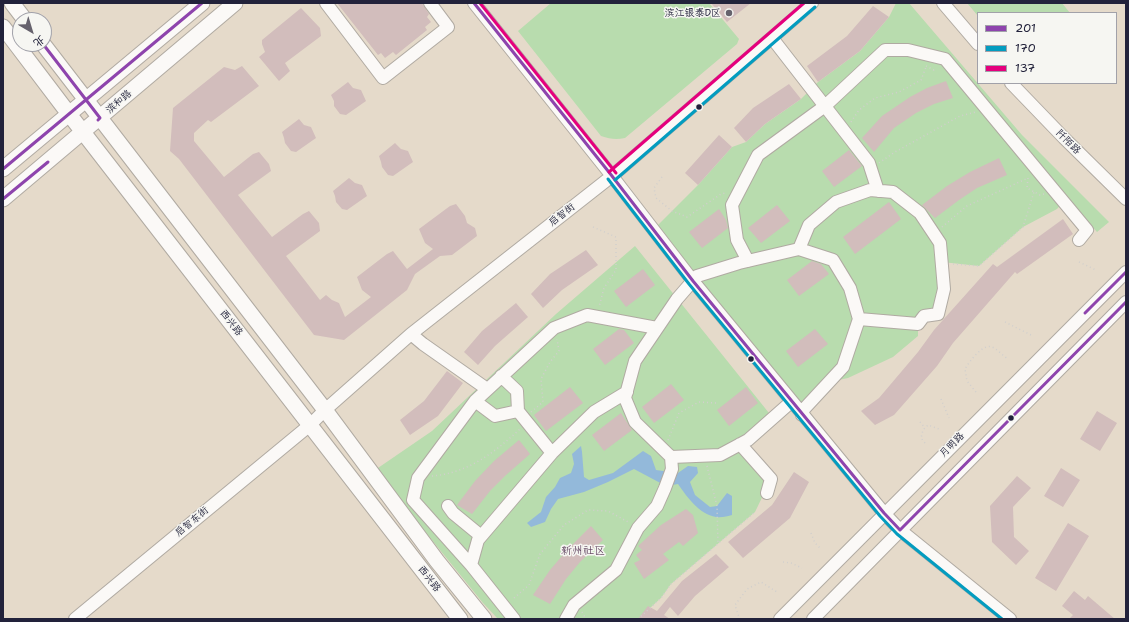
<!DOCTYPE html>
<html>
<head>
<meta charset="utf-8">
<style>
  body { margin:0 }
  #map { position:relative; width:1129px; height:622px; overflow:hidden; background:#e5daca; font-family:"Shantell Sans","LXGW WenKai TC",sans-serif }
  canvas { display:block }
  .frame { position:absolute; inset:0; border:4px solid #22223b; pointer-events:none }
  .legend { position:absolute; left:977px; top:12px; width:140px; height:72px; box-sizing:border-box; background:#f6f6f2; border:1px solid #a1a1a9; margin:0; padding:5px 7px; list-style:none; font-size:12px; color:#22223b }
  .legend li { display:flex; align-items:center; gap:8px; height:20px }
  .legend b { width:20px; border:1px solid #a1a1a9 }
  .north { position:absolute; left:12px; top:12px; width:40px; height:40px; box-sizing:border-box; background:#f6f6f2; border:1px solid #a1a1a9; border-radius:50%; rotate:142deg; font-size:11px; font-weight:700; line-height:16px; text-align:center; color:#22223b }
  .north::after { content:''; display:block; margin:auto; width:14px; height:18px; background:#66626d; clip-path:polygon(50% 0,100% 100%,50% 72%,0 100%) }
</style>
</head>
<body>
<div id="map">
<canvas width="1129" height="622"></canvas>
<div class="frame"></div>
<ul class="legend">
<li><b style="height:5px;background:#8e44ad"></b>201</li>
<li><b style="height:5px;background:#039cbf"></b>170</li>
<li><b style="height:5px;background:#e5007d"></b>137</li>
</ul>
<div class="north">北</div>
</div>
<script>
const context = document.querySelector('canvas').getContext('2d');
context.lineJoin = 'round';
function paint(path, color) { context.fillStyle = color; context.fill(path, 'evenodd'); }
function stroke(path, color, width, dash) { context.strokeStyle = color; context.lineWidth = width; context.lineCap = dash ? 'butt' : 'round'; context.setLineDash(dash || []); context.stroke(path); }
function write(font, color, halo, rows, align = 'center') {
  context.font = font + ' "Shantell Sans","LXGW WenKai TC",sans-serif'; context.lineWidth = 3; context.setLineDash([]); context.textBaseline = 'middle'; context.strokeStyle = halo; context.fillStyle = color; for (const [text, x, y, turn = 0] of rows) {
    context.save(); context.translate(x, y); context.rotate((+turn || 0) * Math.PI / 180); context.textAlign = isNaN(turn) ? turn : align; if (halo) context.strokeText(text, 0, 0); context.fillText(text, 0, 0); context.restore();
  }
}
const green = new Path2D(`
  M551,3H709L739,39L737,44L625,138C616,140 610,139 601,136L518,31Z
  M896,3H909L1022,135L1109,222L1097,232L1067,198L1057,209L1023,227L979,266L942,262L938,314L918,324V336L893,357L848,378L829,382L804,409L697,276L658,225L698,185L732,147L746,142L765,124L801,99L818,82L860,51L889,17Z
  M967,3H1062L1070,13H978V16Z
  M635,246L773,418L741,444L771,479L755,512L671,584L661,598L638,619H498L483,603L375,470L432,431L556,314Z`);
const water = new Path2D(`
  M581,446L582,452L584,477L589,480L613,473L643,451L651,456L656,470L678,473L688,466L697,467L698,473L690,482L695,495L710,507L717,506L727,493L732,496V515C728,516 721,518 716,517C699,514 687,497 678,484L666,486L634,469L608,482L584,492L558,499L551,509L545,522L531,527L527,523L541,512L546,497L555,487L560,478L571,473L574,464L572,454Z`);
const building = new Path2D(`
  M337,3H422L429,14L427,17L431,22L425,27L427,30L396,55L393,52L385,58L381,53L378,55Z
  M711,3H751L727,22Z
  M873,6L889,17L860,51L818,82L807,66L847,36Z
  M301,8L320,28L321,36L285,63L290,71L279,81L259,57L265,52L262,44V40Z
  M242,66L259,86L211,122L208,120L194,133V141L224,177L253,154L259,152L269,164L271,171L238,195L272,237L303,214L309,211L319,223L320,231L286,256L320,300L326,295L332,300L339,303L345,317L371,297L362,290L357,277L387,254L393,251L407,269L433,249L425,243L419,229L450,206L456,204L465,216L467,223L475,228L477,236L452,255L440,256L415,274L407,290L344,340L314,335L179,159L170,151L173,108L224,67L235,70Z
  M946,81L953,98L934,104L916,113L894,128L874,152L862,138L882,116L910,97L927,88Z
  M348,82L353,88L361,90L366,101L346,115L340,114L334,106V101L331,95Z
  M789,84L801,99L765,124L746,142L734,128L753,108Z
  M299,119L304,125L311,127L316,138L296,152L291,151L285,143L284,138L282,132Z
  M719,135L732,147L698,185L685,173Z
  M395,143L401,149L408,151L413,162L393,176L388,175L382,167L381,162L379,156Z
  M849,150L862,166L834,187L822,171Z
  M999,158L1007,175L977,188L959,200L935,218L922,205L947,186L970,172Z
  M349,178L355,183L362,185L367,196L347,210L342,209L336,202L335,196L333,191Z
  M889,202L901,219L855,254L843,237Z
  M777,205L790,221L761,243L748,228Z
  M719,209L726,220L728,228L702,248L689,232Z
  M1063,219L1073,234L1017,274L1015,272L953,343L937,366L894,415L875,425L861,411L879,398L918,352L934,330L993,264L997,267Z
  M586,250L598,265L562,290L543,308L531,294L550,274Z
  M812,261L821,264L829,274L799,296L787,280Z
  M643,269L655,285L626,307L614,291Z
  M516,303L528,317L495,346L478,365L464,352L482,331Z
  M619,329L624,330L634,343L605,365L593,349Z
  M815,329L828,344L798,367L786,351Z
  M447,371L463,383L438,416L410,435L400,420L424,401Z
  M671,384L684,400L654,423L642,407Z
  M570,387L583,403L546,431L534,415Z
  M746,387L758,403L729,426L717,410Z
  M1097,411L1117,423L1100,451L1080,439Z
  M621,413L632,430L604,451L592,435Z
  M519,440L530,454L506,475L490,491L472,514L457,505L475,481L494,461Z
  M1061,468L1080,480L1063,507L1044,496Z
  M794,472L809,482L790,518L743,558L728,542L772,505Z
  M1017,476L1031,488L1013,507L1014,537L1029,551L1016,565L992,542L990,506Z
  M686,509L693,515L698,533L683,546L679,542L663,554L669,560L644,579L634,563L640,560L636,555L642,550L638,546L661,525Z
  M1068,523L1089,536L1056,591L1035,578Z
  M591,526L603,540L580,562L566,579L550,604L533,595L550,570L568,549Z
  M716,554L729,567L695,596L678,616L670,607L664,615L670,619H638L648,606L657,611L682,581Z
  M1074,591L1085,600L1088,596L1115,619H1069L1073,615L1062,606Z`);
const path = new Path2D(`
  M926,66L934,70L936,68
  M851,122L859,110L875,98L899,92L921,80L926,67
  M879,163L895,152L960,116L976,112
  M662,177L654,188L656,198L672,211L687,217L721,194L726,193
  M1028,178L1027,188L1040,195L1044,194
  M593,227L616,237V270L604,288L599,307
  M942,227L967,206L1028,178
  M1079,262L1096,270
  M953,264L979,266L1023,227L1034,192
  M1005,322L1031,335
  M976,392L967,381L965,369C969,362 983,343 992,347C997,349 1003,356 1008,359
  M941,399L949,418
  M531,412L543,402L541,379L550,362L559,351L557,339
  M920,422L925,428
  M668,440L679,413L699,402L717,403
  M925,443L921,438L923,430L928,425L939,429
  M707,466L717,506L718,543
  M432,476C468,473 494,453 520,429
  M811,533L815,543L821,549
  M783,562L791,563L802,568
  M514,598L529,585L540,554L564,525L588,510L608,511L630,523
  M582,612L586,619
  M638,619L661,598L671,584L755,512
  M741,619L738,615L735,605L747,589L761,582L777,592`);
const minor = new Path2D(`
  M326,3L383,78L448,27L430,3
  M474,3L612,176L693,281L884,513L900,530L1010,619
  M943,3L978,44
  M772,38L869,163L878,191
  M1011,83L1064,138L1126,199
  M799,249L809,225L836,202L870,190L893,192L920,213L940,243L944,289L938,314L924,316L918,324L859,319
  M748,261L737,240L732,205L758,155L825,106L885,50H908L945,59L1087,230L1079,240
  M411,334L423,344L487,389
  M501,376L517,391L518,411L552,453
  M475,401L495,416L518,411
  M791,402L748,440L720,455L671,457L635,422L625,398L635,361L677,299L697,276L739,263L799,249L833,260L850,288L859,319L843,367L804,409L802,415
  M740,444L771,479L767,493
  M448,506L453,513L481,536
  M471,565L413,500L418,478L475,401L554,328L587,315L657,328
  M75,619L310,425L325,410L411,334L612,176L812,3
  M514,619L471,565L478,540L552,453L594,412L627,392
  M566,619L574,605L616,570L638,528L657,506L665,488L672,469L671,457
  M780,619L1126,272
  M813,619L1126,302`);
const major = new Path2D(`
  M12,3L25,20
  M3,27L69,114L460,619
  M43,44L325,410L437,561L484,619
  M3,169L202,3
  M3,199L235,3`);
const bus1 = new Path2D(`
  M474,3L612,176L693,281L884,513L900,530L1126,302
  M43,44L100,118L98,120
  M3,169L202,3
  M3,199L48,162
  M1085,313L1126,272`);
const bus2 = new Path2D(`
  M608,179L689,284L880,516L897,534L1002,619
  M615,180L815,7`);
const bus3 = new Path2D(`
  M480,3L616,173
  M609,172L804,3`);
const markers = [
  [729,13,4,"#66626d"],
  [699,107,3.5,"#22223b"],
  [751,359,3.5,"#22223b"],
  [1011,418,3.5,"#22223b"]
];
const poiNames = [
  ["滨江银泰D区",721,13]
];
const streetNames = [
  ["滨和路",119,102,-40],
  ["阡陌路",1068,142,45],
  ["启智街",562,215,-38],
  ["西兴路",231,323,52],
  ["月明路",952,445,-45],
  ["启智东街",192,522,-40],
  ["西兴路",429,579,52]
];
const neighbourhoodNames = [
  ["新州社区",583,551]
];
paint(green, '#b8dcae');
paint(water, '#93b9da');
paint(building, '#d2bdbc');
stroke(minor, '#b0aaa2', 14);
stroke(major, '#b0aaa2', 17);
stroke(path, '#d1cfcd', 1.5, [1, 3]);
stroke(minor, '#fbf9f7', 12);
stroke(major, '#fbf9f7', 15);
stroke(bus1, '#8e44ad', 3);
stroke(bus2, '#039cbf', 3);
stroke(bus3, '#e5007d', 3);
for (const [x, y, r, color] of markers) { const dot = new Path2D(); dot.arc(x, y, r, 0, 2 * Math.PI); context.fillStyle = color; context.fill(dot); stroke(dot, '#f6f6f2', 1.5); }
write('10px', '#22223b', '#f6f6f2', poiNames, 'right');
write('10px', '#22223b', '#f6f6f2', streetNames);
write('11px', '#634762', '#f6f6f2', neighbourhoodNames);
</script>
</body>
</html>
